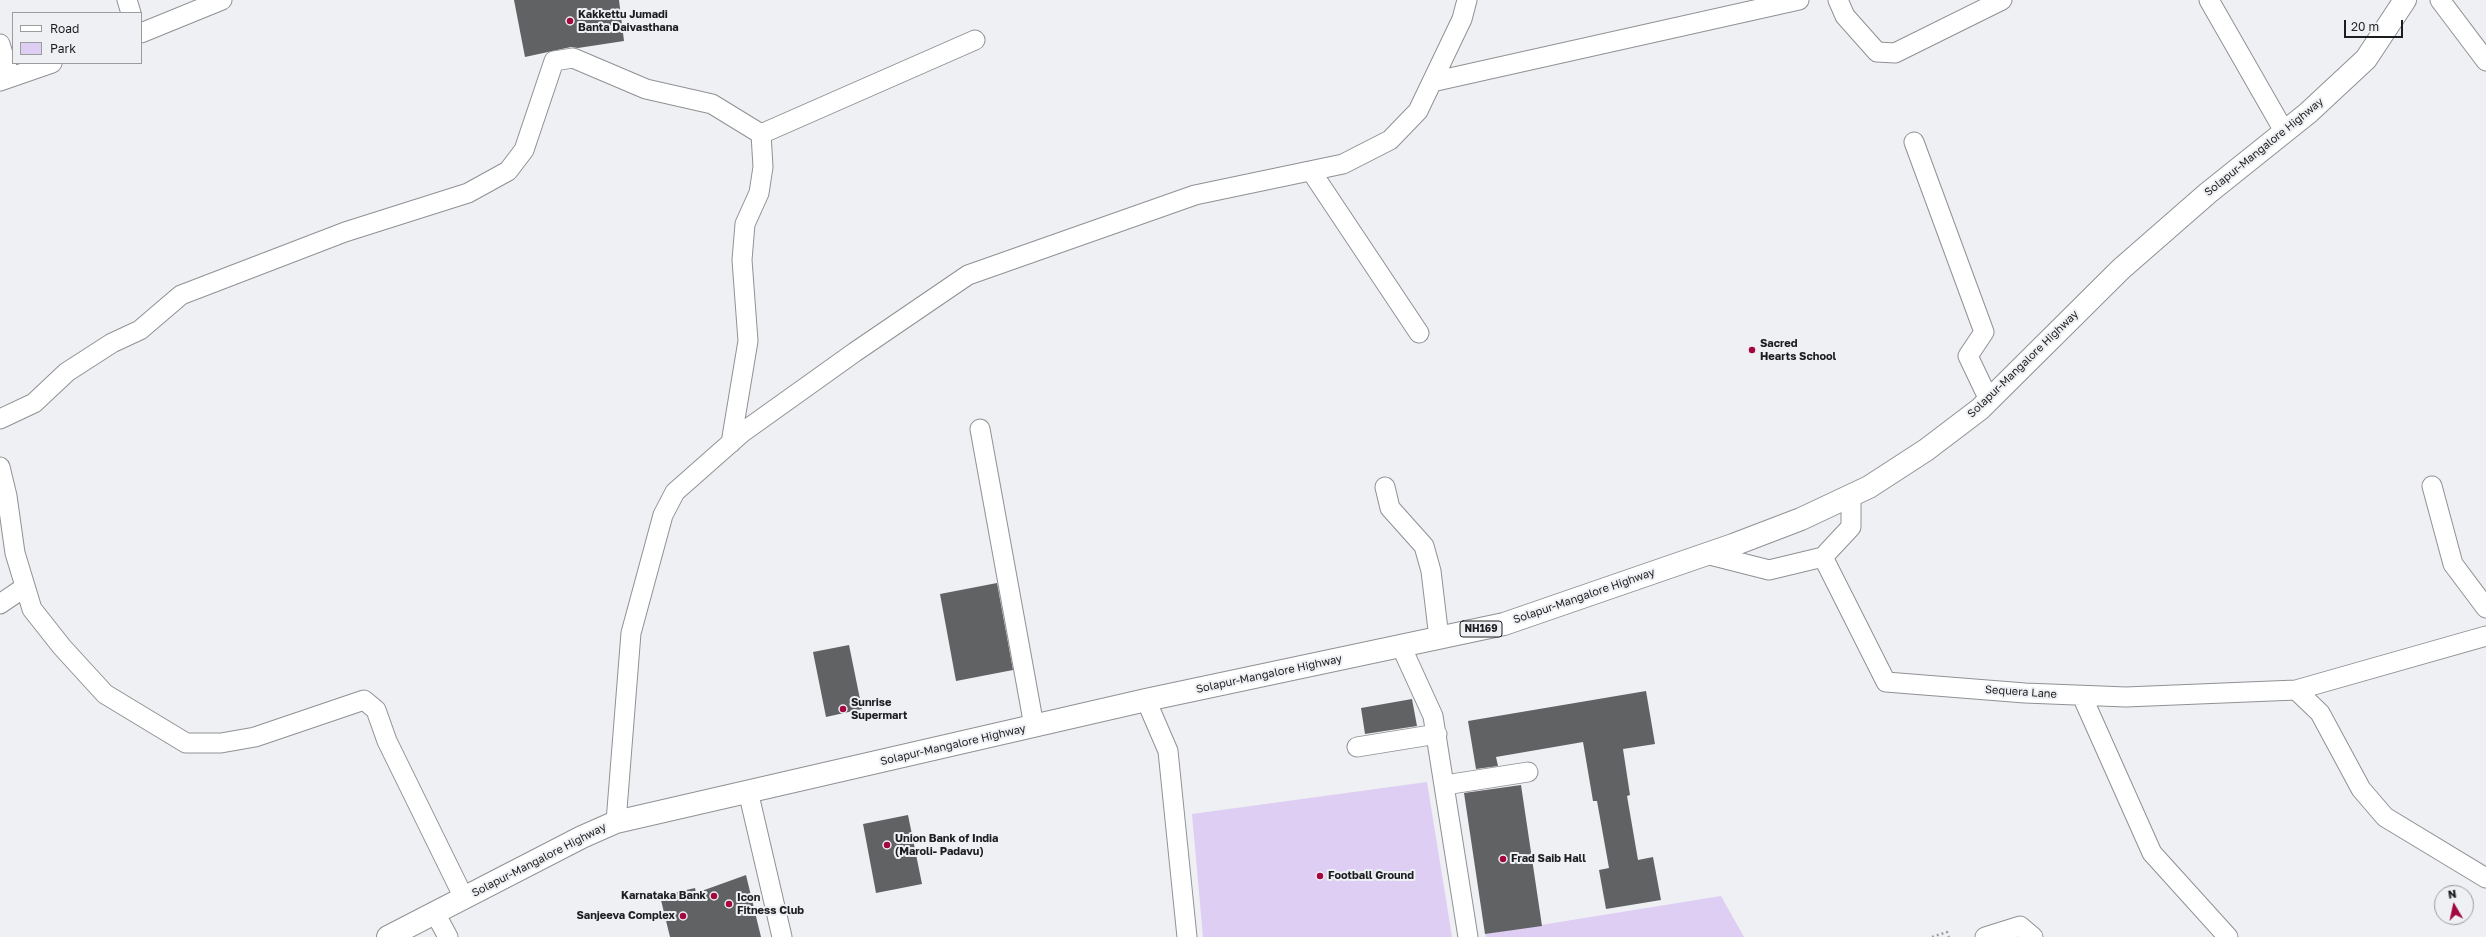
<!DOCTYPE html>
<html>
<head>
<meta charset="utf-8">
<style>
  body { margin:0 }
  #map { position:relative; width:2486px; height:937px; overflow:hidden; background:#eef0f3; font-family:"Golos Text",sans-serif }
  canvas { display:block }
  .legend { position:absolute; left:12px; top:12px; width:130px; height:52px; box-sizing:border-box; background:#eef0f3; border:1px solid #9a9c9e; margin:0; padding:5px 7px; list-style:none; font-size:12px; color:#1c1d1e }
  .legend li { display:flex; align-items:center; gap:8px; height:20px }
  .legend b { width:20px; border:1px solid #9a9c9e }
  .north { position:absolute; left:2434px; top:885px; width:40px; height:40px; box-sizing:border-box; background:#eef0f3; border:1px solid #9a9c9e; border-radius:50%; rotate:351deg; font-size:11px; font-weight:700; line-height:16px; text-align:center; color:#1c1d1e }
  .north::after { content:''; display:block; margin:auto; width:14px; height:18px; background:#a3073e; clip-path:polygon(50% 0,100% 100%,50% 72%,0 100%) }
  .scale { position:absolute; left:2344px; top:20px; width:59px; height:18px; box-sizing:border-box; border:2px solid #1c1d1e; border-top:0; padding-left:5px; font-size:12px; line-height:14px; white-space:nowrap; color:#1c1d1e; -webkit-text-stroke:3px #eef0f3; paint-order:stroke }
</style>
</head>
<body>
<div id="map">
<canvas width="2486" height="937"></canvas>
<ul class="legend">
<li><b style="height:5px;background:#fff"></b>Road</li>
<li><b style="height:11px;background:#dfcef3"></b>Park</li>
</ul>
<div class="north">N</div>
<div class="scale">20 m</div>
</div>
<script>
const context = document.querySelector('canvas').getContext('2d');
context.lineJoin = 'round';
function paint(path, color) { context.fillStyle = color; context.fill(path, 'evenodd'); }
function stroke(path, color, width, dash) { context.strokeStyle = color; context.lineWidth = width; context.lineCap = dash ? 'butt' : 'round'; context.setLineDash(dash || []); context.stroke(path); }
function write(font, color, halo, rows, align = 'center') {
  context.font = font + ' "Golos Text",sans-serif'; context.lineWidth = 4; context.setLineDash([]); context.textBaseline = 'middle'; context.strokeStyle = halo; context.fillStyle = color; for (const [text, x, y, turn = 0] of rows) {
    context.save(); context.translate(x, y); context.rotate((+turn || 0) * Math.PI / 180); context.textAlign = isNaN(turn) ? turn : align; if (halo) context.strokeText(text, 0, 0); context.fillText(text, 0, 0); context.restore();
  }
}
const green = new Path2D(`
  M1427,782L1452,937H1203L1192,814Z
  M1721,896L1744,937H1486L1485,934Z`);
const building = new Path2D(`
  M514,0H619L624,41L578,48L571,47L525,57Z
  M997,583L1013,670L956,681L940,594Z
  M849,645L862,709L826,717L813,652Z
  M1646,691L1655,744L1623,749L1630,795L1627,796L1638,860L1653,857L1661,900L1606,909L1599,870L1609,868L1597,801H1593L1583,742L1496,757L1498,766L1476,769L1468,721Z
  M1412,699L1417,726L1365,734L1361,708Z
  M1521,785L1542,926L1485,934L1464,793Z
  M908,815L922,884L876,893L863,824Z
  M746,875L761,937H670L660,896L695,888L696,893Z`);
const path = new Path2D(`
  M1932,937L1947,932L1949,937`);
const minor = new Path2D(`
  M127,0L131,13
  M1838,0L1845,16L1877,52L1895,53L2002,0
  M2209,0L2284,131
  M2440,0L2486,61
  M141,33L222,0
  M0,44L10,77
  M0,81L52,63
  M1432,82L1799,0
  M761,134L975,40
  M1914,142L1984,332L1968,356L1989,400
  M1311,171L1419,333
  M0,419L34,403L67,372L112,343L140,330L181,295L345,232L468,193L508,171L524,150L554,61L573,58L646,89L712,104L761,134L763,167L759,193L745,224L742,260L748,341L731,443
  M980,429L1034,726
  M0,467L7,496L15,553L32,609L62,647L105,694L186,743H221L255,737L364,700L376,710L387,741L464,898
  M2432,486L2453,564L2486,608
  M1385,487L1390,508L1424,546L1431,571L1439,638
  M1706,554L1769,570L1823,557L1851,527V495
  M1823,557L1886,682L2025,693L2126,697L2296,690L2486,636
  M0,604L25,587
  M1401,646L1433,716L1468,937
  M2296,690L2320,713L2361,789L2385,817L2486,878
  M2082,696L2152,853L2228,937
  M1146,700L1168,751L1187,937
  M1357,747L1437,734
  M1445,785L1528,772
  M748,791L782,937
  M616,822L631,633L663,515L675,492L743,432L855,352L968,275L1195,195L1343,164L1390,140L1418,111L1462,19L1467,0
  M435,913L448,937
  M1985,937L2020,926L2033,937`);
const highway = new Path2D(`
  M388,937L582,837L616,822L1146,700L1504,624L1733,545L1801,519L1869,487L1926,450L1980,409L2121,269L2208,193L2308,113L2366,59L2405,0`);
const markers = [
  [570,21,4,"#a3073e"],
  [1752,350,4,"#a3073e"],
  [843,709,4,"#a3073e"],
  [887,845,4,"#a3073e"],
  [1503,859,4,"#a3073e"],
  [1320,876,4,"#a3073e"],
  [714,896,4,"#a3073e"],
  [729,904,4,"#a3073e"],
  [683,916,4,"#a3073e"]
];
const shields = [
  [1481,629,42]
];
const shieldNames = [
  ["NH169",1481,629]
];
const poiNames = [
  ["Kakkettu Jumadi",578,15],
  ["Banta Daivasthana",578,28],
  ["Sacred",1760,344],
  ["Hearts School",1760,357],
  ["Sunrise",851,703],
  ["Supermart",851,716],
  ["Union Bank of India",895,839],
  ["(Maroli- Padavu)",895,852],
  ["Frad Saib Hall",1511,859],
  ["Football Ground",1328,876],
  ["Karnataka Bank",706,896,"right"],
  ["Icon",737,898],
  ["Fitness Club",737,911],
  ["Sanjeeva Complex",675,916,"right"]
];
const streetNames = [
  ["Solapur-Mangalore Highway",2264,147,-39],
  ["Solapur-Mangalore Highway",2023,364,-44],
  ["Solapur-Mangalore Highway",1584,596,-19],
  ["Solapur-Mangalore Highway",1269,674,-12],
  ["Sequera Lane",2021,692,4],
  ["Solapur-Mangalore Highway",953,745,-13],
  ["Solapur-Mangalore Highway",539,860,-27]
];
paint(green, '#dfcef3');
paint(building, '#616264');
stroke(minor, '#8f9193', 21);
stroke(highway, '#8f9193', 24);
stroke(path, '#9c9ea0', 2.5, [2, 3]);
stroke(minor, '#fff', 19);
stroke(highway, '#fff', 22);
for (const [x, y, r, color] of markers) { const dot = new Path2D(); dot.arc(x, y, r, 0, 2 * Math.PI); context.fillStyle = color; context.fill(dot); stroke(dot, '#eef0f3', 1.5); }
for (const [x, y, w] of shields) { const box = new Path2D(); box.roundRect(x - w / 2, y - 8, w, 16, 3); context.fillStyle = '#eef0f3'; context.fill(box); stroke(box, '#1c1d1e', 1); }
write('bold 10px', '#1c1d1e', null, shieldNames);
write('bold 11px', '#1c1d1e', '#eef0f3', poiNames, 'left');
write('11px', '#1c1d1e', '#eef0f3', streetNames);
</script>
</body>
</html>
